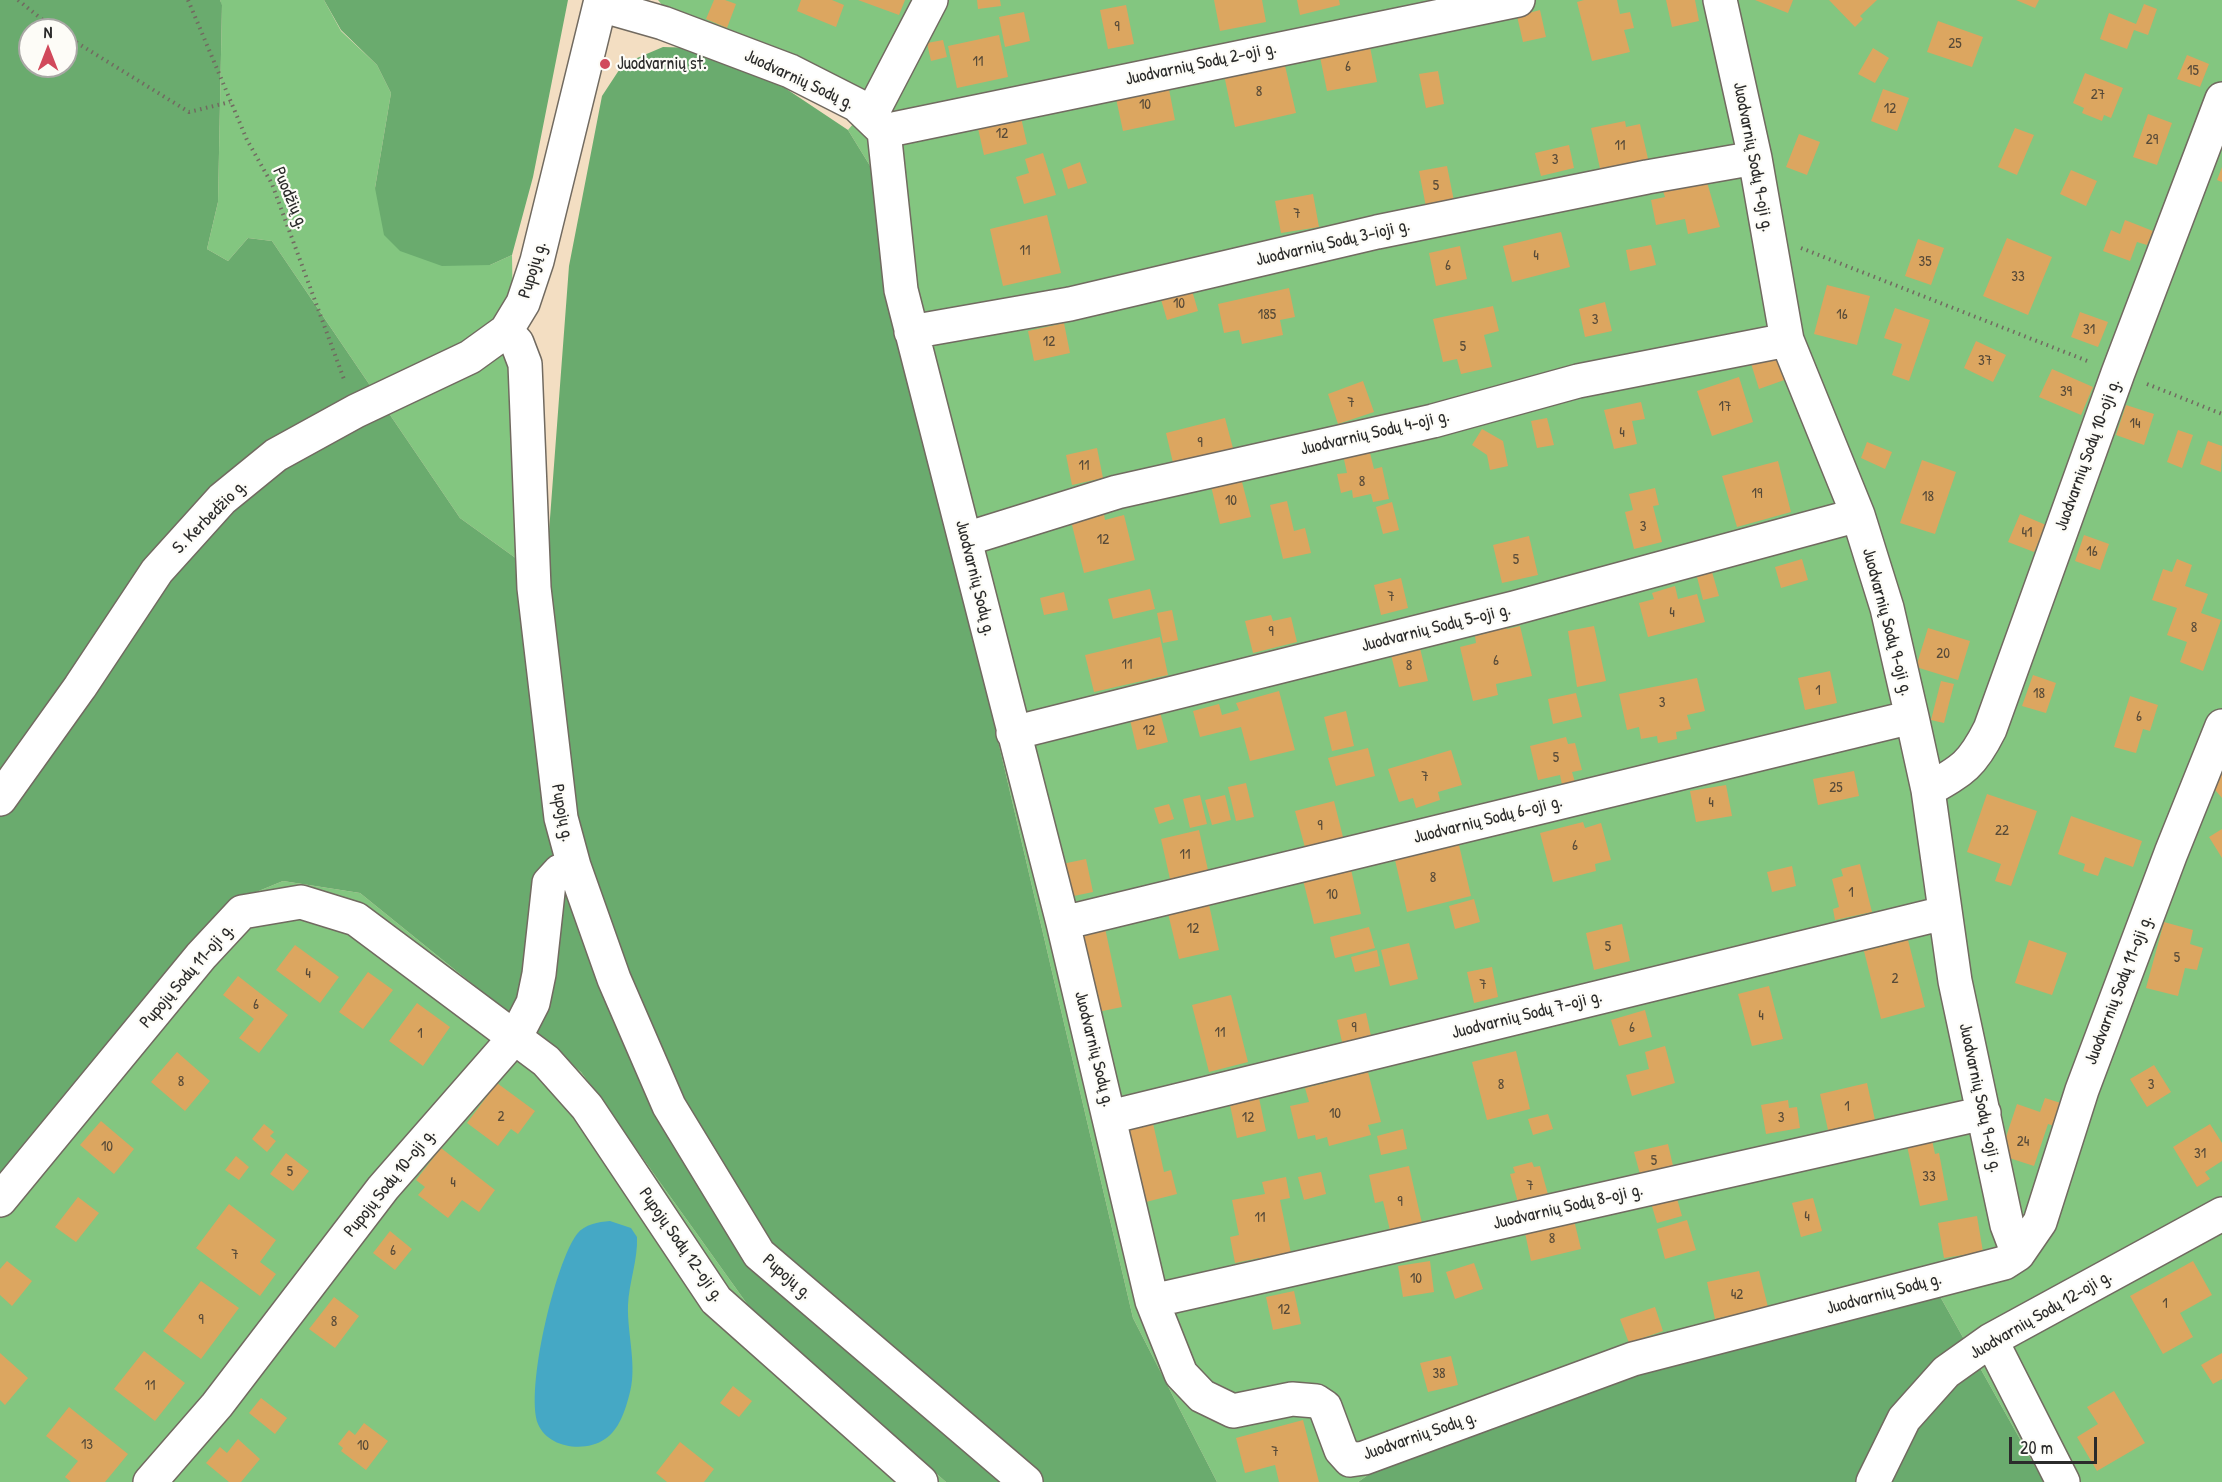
<!DOCTYPE html>
<html>
<head>
<meta charset="utf-8">
<style>
  body { margin:0 }
  #map { position:relative; width:2222px; height:1482px; overflow:hidden; background:#f3dec2; font-family:"Patrick Hand",sans-serif }
  canvas { display:block }
  .north { position:absolute; left:18px; top:18px; width:60px; height:60px; box-sizing:border-box; background:#fdfcf7; border:2px solid #a9a8a5; border-radius:50%; rotate:0deg; font-size:16px; font-weight:700; line-height:24px; text-align:center; color:#2b2b2b }
  .north::after { content:''; display:block; margin:auto; width:21px; height:27px; background:#d1495b; clip-path:polygon(50% 0,100% 100%,50% 72%,0 100%) }
  .scale { position:absolute; left:2009px; top:1437px; width:88px; height:27px; box-sizing:border-box; border:3px solid #2b2b2b; border-top:0; padding-left:8px; font-size:18px; line-height:21px; white-space:nowrap; color:#2b2b2b; -webkit-text-stroke:4px #fdfcf7; paint-order:stroke }
</style>
</head>
<body>
<div id="map">
<canvas width="2222" height="1482"></canvas>
<div class="north">N</div>
<div class="scale">20 m</div>
</div>
<script>
const context = document.querySelector('canvas').getContext('2d');
context.lineJoin = 'round';
function paint(path, color) { context.fillStyle = color; context.fill(path, 'evenodd'); }
function stroke(path, color, width, dash) { context.strokeStyle = color; context.lineWidth = width; context.lineCap = dash ? 'butt' : 'round'; context.setLineDash(dash || []); context.stroke(path); }
function write(font, color, halo, rows, align = 'center') {
  context.font = font + ' "Patrick Hand",sans-serif'; context.lineWidth = 4.5; context.setLineDash([]); context.textBaseline = 'middle'; context.strokeStyle = halo; context.fillStyle = color; for (const [text, x, y, turn = 0] of rows) {
    context.save(); context.translate(x, y); context.rotate((+turn || 0) * Math.PI / 180); context.textAlign = isNaN(turn) ? turn : align; if (halo) context.strokeText(text, 0, 0); context.fillText(text, 0, 0); context.restore();
  }
}
const green = new Path2D(`
  M220,0H324L341,31L377,65L391,93L375,188L490,265L512,255L517,559L460,518L272,241L248,238L228,261L207,249L218,202L222,6Z
  M658,0H2222V1482H2044L1937,1291L1375,1470L1358,1482H1217L1133,1318L901,326L872,169L848,130L868,106L667,11Z
  M283,881L360,893L581,1072L755,1315L946,1482H0V1184L227,904Z`);
const forest = new Path2D(`
  M0,0H220L222,5L218,202L207,249L228,261L248,238L272,241L460,518L517,559L547,558L569,266L602,96L623,64L663,47L695,48L785,88L848,130L872,169L901,326L1133,1318L1217,1482H946L755,1315L581,1072L360,893L283,881L227,904L0,1184ZM30,30H66V66H30Z
  M324,0H568L533,177L512,255L490,265L442,266L400,251L384,235L375,188L391,93L377,65L341,30Z
  M1937,1291L2044,1482H1358L1375,1470L1407,1434Z`);
const water = new Path2D(`
  M610,1221L631,1228L637,1237C638,1260 629,1282 628,1305C627,1335 638,1367 629,1396C625,1411 619,1430 605,1439C585,1453 548,1448 538,1424C525,1390 555,1263 577,1234C585,1224 598,1222 610,1221Z`);
const building = new Path2D(`
  M714,0H725L736,4L727,28L706,19Z
  M801,0H832L844,5L836,27L797,11Z
  M858,0H905L899,15Z
  M977,0H1000L1001,6L978,9Z
  M1214,0H1262L1266,22L1220,31Z
  M1297,0H1339L1340,5L1300,15Z
  M1584,0H1617L1620,14L1630,12L1634,28L1624,30L1630,52L1592,61L1577,2Z
  M1666,0H1695L1699,21L1672,27Z
  M1755,0H1793L1788,13Z
  M1829,0H1877L1860,16L1863,19L1855,27Z
  M2016,0H2039L2035,8Z
  M2144,4L2157,9L2148,35L2134,30L2127,49L2100,39L2109,13L2136,24Z
  M1126,5L1134,44L1108,49L1100,10Z
  M1540,10L1546,37L1523,42L1517,16Z
  M1024,12L1030,41L1005,47L999,17Z
  M1938,21L1983,37L1972,67L1927,52Z
  M999,35L1008,77L957,88L948,46Z
  M943,40L947,57L931,61L927,43Z
  M1369,42L1377,82L1327,91L1319,52Z
  M1873,48L1889,58L1875,83L1858,74Z
  M2187,55L2209,64L2200,87L2177,79Z
  M1283,57L1296,113L1235,127L1223,70Z
  M1438,71L1444,104L1426,108L1419,74Z
  M2085,73L2123,88L2111,118L2104,115L2102,121L2082,113L2084,108L2073,103Z
  M1167,79L1175,120L1123,131L1114,89Z
  M1883,89L1909,98L1897,131L1871,121Z
  M1020,113L1027,144L984,155L977,124Z
  M2148,114L2172,123L2157,165L2133,157Z
  M1625,121L1626,127L1640,124L1649,163L1601,173L1591,128Z
  M2015,128L2034,135L2017,175L1998,167Z
  M1799,134L1820,142L1807,175L1786,167Z
  M1569,145L1574,168L1541,176L1535,153Z
  M1043,153L1056,195L1024,204L1016,177L1029,173L1025,159Z
  M1080,162L1087,183L1068,189L1062,169Z
  M1447,166L1454,201L1426,207L1419,171Z
  M2222,167V182L2217,180Z
  M2071,170L2097,181L2086,206L2060,194Z
  M1707,182L1720,227L1688,234L1685,219L1656,225L1651,200L1665,197L1663,191Z
  M1313,194L1319,227L1281,233L1275,201Z
  M1047,215L1061,273L1003,286L990,229Z
  M2125,220L2153,231L2147,245L2137,242L2130,261L2103,251L2111,230L2120,234Z
  M1561,232L1570,267L1512,282L1503,246Z
  M2007,238L2052,257L2028,315L1983,296Z
  M1918,239L1944,248L1931,285L1905,276Z
  M1651,245L1656,265L1630,271L1626,250Z
  M1460,246L1467,279L1436,286L1429,253Z
  M1827,285L1870,296L1857,345L1814,334Z
  M1191,287L1198,311L1167,320L1160,296Z
  M1289,288L1295,317L1280,320L1283,335L1242,344L1239,330L1224,333L1218,304Z
  M1605,302L1612,331L1585,337L1579,309Z
  M1493,306L1499,331L1484,335L1492,367L1461,374L1457,359L1443,362L1433,319Z
  M1895,308L1930,320L1909,381L1892,375L1902,344L1884,338Z
  M2080,312L2108,322L2098,347L2071,337Z
  M1064,323L1070,353L1034,361L1028,331Z
  M1976,341L2006,355L1993,382L1964,368Z
  M1774,350L1790,378L1759,389L1749,357Z
  M2052,369L2093,387L2081,415L2039,397Z
  M1739,377L1753,422L1712,436L1697,391Z
  M1363,381L1374,412L1338,424L1328,394Z
  M1641,402L1645,419L1632,421L1637,444L1614,449L1604,410Z
  M2126,405L2154,414L2144,445L2116,435Z
  M1225,418L1234,452L1174,467L1166,433Z
  M1547,418L1554,445L1537,448L1531,421Z
  M1482,429L1503,441L1508,466L1490,470L1487,455L1472,445Z
  M2178,430L2193,435L2182,468L2167,462Z
  M2208,441L2222,446L2221,472L2200,464Z
  M1867,442L1892,452L1885,469L1861,458Z
  M1097,448L1103,478L1072,485L1066,455Z
  M1369,449L1374,469L1382,467L1389,499L1373,502L1371,494L1353,498L1352,490L1341,493L1337,474L1347,473L1343,455Z
  M1922,460L1956,472L1935,534L1900,523Z
  M1778,461L1791,512L1737,527L1722,476Z
  M1241,478L1251,517L1220,524L1211,486Z
  M1655,488L1659,505L1653,506L1662,542L1634,549L1625,512L1633,510L1629,494Z
  M1287,501L1294,531L1305,528L1311,553L1283,559L1270,505Z
  M1392,502L1399,530L1383,534L1376,507Z
  M1103,509L1105,520L1124,515L1135,560L1084,573L1070,517Z
  M2020,514L2046,525L2034,552L2008,542Z
  M2084,535L2109,544L2100,570L2075,561Z
  M1529,536L1538,575L1502,583L1493,545Z
  M1802,559L1808,580L1781,588L1775,567Z
  M2177,559L2192,565L2185,586L2208,594L2201,613L2221,620L2203,671L2180,662L2187,642L2167,635L2177,608L2152,600L2163,569L2172,572Z
  M1712,572L1719,596L1703,600L1697,577Z
  M1401,578L1408,608L1381,615L1374,585Z
  M1675,586L1678,599L1697,594L1705,622L1648,637L1639,603L1654,599L1652,593Z
  M1150,589L1155,609L1113,619L1108,599Z
  M1064,592L1068,610L1044,615L1040,598Z
  M1172,610L1178,640L1163,643L1157,613Z
  M1271,615L1273,621L1291,617L1297,642L1253,653L1245,621Z
  M1506,623L1507,629L1520,626L1532,676L1496,684L1498,695L1473,701L1460,647L1476,643L1475,636L1487,633L1486,628Z
  M1594,626L1606,681L1577,687L1568,631Z
  M1928,628L1970,641L1958,680L1916,667Z
  M1160,637L1168,675L1094,692L1085,655Z
  M1419,644L1428,681L1399,687L1390,651Z
  M1830,671L1837,703L1805,710L1798,678Z
  M2033,675L2056,683L2046,713L2022,706Z
  M1697,678L1705,711L1687,715L1691,729L1676,732L1677,739L1658,743L1657,736L1641,739L1639,727L1627,730L1619,694Z
  M1941,681L1954,684L1944,723L1931,720Z
  M1279,691L1295,750L1250,761L1241,727L1200,737L1193,711L1219,704L1222,715L1239,710L1236,703Z
  M1576,693L1582,717L1553,724L1548,699Z
  M2130,696L2158,705L2150,731L2143,729L2136,753L2114,747Z
  M1346,711L1354,746L1332,751L1324,717Z
  M1160,712L1168,742L1137,750L1130,720Z
  M1566,737L1568,744L1575,743L1582,770L1572,772L1575,782L1562,785L1560,775L1538,780L1530,746Z
  M1368,748L1375,776L1336,786L1328,758Z
  M1451,750L1462,785L1438,792L1440,800L1416,808L1413,798L1399,802L1388,769Z
  M1854,771L1859,796L1818,805L1813,779Z
  M2222,773V798L2210,784Z
  M1246,783L1254,817L1236,821L1228,787Z
  M1726,785L1732,816L1696,822L1690,791Z
  M1987,794L2037,811L2011,886L1995,881L2001,864L1967,852Z
  M1200,795L1207,824L1190,828L1183,799Z
  M1225,795L1231,820L1212,825L1205,800Z
  M1334,801L1344,841L1306,851L1295,811Z
  M1169,804L1174,819L1159,824L1154,808Z
  M2071,816L2142,841L2133,867L2105,857L2098,876L2083,871L2085,864L2058,854Z
  M1583,822L1585,828L1601,823L1611,860L1595,864L1596,871L1553,882L1540,833Z
  M2222,829V858L2209,837Z
  M1199,830L1208,870L1170,879L1161,839Z
  M1459,845L1471,896L1407,912L1395,860Z
  M1086,859L1093,892L1069,897L1062,864Z
  M1860,864L1872,912L1835,920L1833,909L1839,907L1832,879L1843,876L1841,869Z
  M1350,865L1361,914L1314,924L1302,876Z
  M1792,866L1796,886L1772,892L1767,872Z
  M1474,899L1480,922L1455,929L1449,906Z
  M1208,900L1219,950L1179,959L1167,909Z
  M2164,922L2193,930L2190,944L2203,948L2197,970L2185,968L2178,996L2146,988Z
  M1622,924L1630,961L1594,970L1586,933Z
  M1369,927L1375,948L1335,958L1330,937Z
  M1105,928L1122,1007L1093,1013L1076,934Z
  M1908,940L1925,1007L1881,1019L1864,951Z
  M2029,940L2067,953L2052,995L2015,983Z
  M1409,943L1418,979L1390,986L1381,950Z
  M295,945L339,977L320,1003L276,970Z
  M1377,950L1380,966L1355,972L1351,957Z
  M1492,967L1498,997L1474,1003L1467,972Z
  M368,972L393,990L363,1029L339,1012Z
  M238,976L288,1015L259,1053L239,1038L254,1019L223,995Z
  M1769,986L1783,1039L1752,1046L1738,994Z
  M1231,995L1248,1062L1209,1072L1192,1005Z
  M417,1003L450,1027L423,1066L389,1041Z
  M1645,1010L1652,1037L1619,1046L1611,1020Z
  M1366,1013L1371,1036L1342,1042L1337,1020Z
  M1665,1046L1675,1083L1632,1096L1626,1075L1649,1069L1645,1052Z
  M1516,1051L1530,1109L1487,1120L1472,1062Z
  M177,1052L210,1081L185,1111L151,1082Z
  M2154,1065L2171,1092L2147,1107L2130,1079Z
  M1368,1072L1381,1122L1368,1125L1371,1135L1329,1146L1327,1137L1316,1140L1315,1135L1298,1139L1290,1106L1309,1102L1305,1088Z
  M497,1083L535,1111L518,1134L511,1129L498,1146L467,1123Z
  M1867,1083L1875,1120L1828,1130L1820,1094Z
  M1259,1098L1266,1131L1237,1138L1230,1105Z
  M2045,1098L2067,1105L2060,1128L2048,1124L2034,1166L2000,1155L2017,1104L2040,1112Z
  M1788,1100L1789,1108L1797,1107L1800,1128L1766,1134L1761,1105Z
  M1548,1114L1553,1129L1533,1135L1528,1119Z
  M1152,1119L1164,1172L1171,1170L1177,1194L1146,1202L1128,1125Z
  M101,1121L134,1149L114,1174L80,1145Z
  M264,1124L274,1132L270,1136L276,1141L267,1152L252,1139Z
  M2210,1124L2222,1143V1161L2205,1172L2210,1179L2197,1187L2173,1147Z
  M1403,1129L1407,1149L1381,1155L1377,1136Z
  M1931,1135L1935,1154L1939,1153L1948,1200L1920,1206L1906,1141Z
  M1668,1144L1674,1170L1641,1178L1634,1152Z
  M441,1148L495,1190L479,1212L462,1200L448,1218L418,1195L425,1187L416,1180Z
  M286,1153L309,1171L293,1191L270,1174Z
  M236,1156L249,1167L239,1180L225,1170Z
  M1532,1162L1534,1167L1540,1166L1549,1198L1519,1206L1510,1174L1515,1173L1513,1167Z
  M1409,1166L1424,1232L1392,1239L1383,1201L1375,1203L1369,1175Z
  M1321,1172L1326,1194L1304,1200L1298,1177Z
  M1286,1177L1290,1198L1280,1200L1292,1258L1260,1264L1259,1258L1235,1263L1230,1237L1239,1235L1232,1200L1265,1194L1262,1182Z
  M1676,1195L1682,1216L1657,1223L1651,1203Z
  M78,1197L99,1213L76,1242L55,1227Z
  M1813,1198L1822,1231L1801,1237L1792,1203Z
  M229,1204L276,1240L260,1262L276,1274L260,1296L196,1248Z
  M1573,1216L1581,1249L1531,1261L1524,1228Z
  M1977,1216L1983,1252L1944,1258L1938,1223Z
  M1687,1220L1696,1250L1665,1259L1657,1229Z
  M390,1231L412,1249L395,1270L373,1253Z
  M7,1261L32,1281L12,1306L0,1295V1269Z
  M1430,1261L1434,1292L1403,1297L1398,1266Z
  M2193,1261L2212,1295L2180,1313L2193,1337L2163,1354L2130,1296Z
  M1474,1263L1483,1289L1455,1299L1446,1272Z
  M1759,1271L1768,1307L1715,1319L1707,1282Z
  M201,1281L239,1308L201,1359L163,1331Z
  M1294,1291L1301,1324L1273,1330L1266,1297Z
  M334,1297L359,1316L335,1348L309,1329Z
  M1655,1307L1663,1331L1629,1343L1620,1319Z
  M144,1351L185,1383L155,1421L114,1389Z
  M0,1353L28,1378L5,1405L0,1400Z
  M2222,1353V1379L2213,1384L2201,1365Z
  M1451,1356L1458,1385L1428,1392L1420,1363Z
  M733,1386L752,1401L739,1417L720,1403Z
  M2114,1391L2145,1443L2097,1471L2077,1437L2098,1424L2087,1407Z
  M261,1398L287,1418L275,1434L249,1413Z
  M69,1407L128,1454L105,1482H71L65,1477L78,1461L46,1436Z
  M1303,1420L1319,1482H1279L1275,1465L1245,1473L1236,1438Z
  M364,1423L388,1441L366,1470L341,1451L343,1448L338,1444L349,1430L355,1435Z
  M238,1439L260,1459L241,1482H229L206,1463L220,1447L227,1453Z
  M680,1442L714,1469L704,1482H667L656,1473Z`);
const path = new Path2D(`
  M18,0L55,30
  M188,0L247,140L272,184L345,382
  M66,36L189,112L230,102
  M1801,248L2090,362
  M2147,384L2222,414`);
const street = new Path2D(`
  M1720,0L1755,158L1787,340L1858,515L1887,608L1912,717L1928,790L1955,981L2007,1225L2018,1254
  M600,5L663,23L790,71L857,105L884,131L901,290L1063,923L1152,1301L1181,1374L1202,1396L1233,1411L1292,1399L1316,1401L1325,1407L1341,1450L1350,1460L1364,1458L1633,1359L2004,1263L2018,1254L2040,1222L2082,1090L2171,853L2222,726
  M870,117L931,0
  M884,131L1518,0
  M506,331L517,343L525,364L534,588L561,818L574,866L614,979L669,1106L759,1254L1026,1482
  M911,332L1070,304L1377,232L1647,177L1755,158
  M966,539L1117,492L1433,421L1578,381L1787,340
  M1013,733L1514,608L1858,515
  M1928,790C1963,770 1972,765 1990,729L2118,373L2222,99
  M0,799L80,687L157,571L222,499L276,455L356,411L470,357L506,331L523,303L537,261L601,0
  M1063,923L1912,717
  M1110,1117L1944,913
  M0,1200L201,956L242,912L301,902L356,919L546,1061L587,1107L716,1300L921,1482
  M1152,1301L1984,1113
  M1991,1340L2063,1482
  M150,1482L217,1405L383,1188L516,1036L533,1003L539,974L549,883L560,871L574,866
  M1873,1482L1904,1419L1946,1372L1991,1340L2222,1214`);
const markers = [
  [605,64,6,"#d1495b"]
];
const numberNames = [
  ["9",1117,27],
  ["25",1955,44],
  ["11",978,62],
  ["6",1348,67],
  ["15",2193,71],
  ["8",1259,92],
  ["27",2098,95],
  ["10",1145,105],
  ["12",1890,109],
  ["12",1002,134],
  ["29",2152,140],
  ["11",1620,146],
  ["3",1555,160],
  ["5",1436,186],
  ["7",1297,214],
  ["11",1025,251],
  ["4",1536,256],
  ["35",1925,262],
  ["6",1448,266],
  ["33",2018,277],
  ["10",1179,304],
  ["185",1267,315],
  ["16",1842,315],
  ["3",1595,320],
  ["31",2089,330],
  ["12",1049,342],
  ["5",1463,347],
  ["37",1985,361],
  ["39",2066,392],
  ["7",1351,403],
  ["17",1725,407],
  ["14",2135,424],
  ["4",1622,433],
  ["9",1200,443],
  ["11",1084,466],
  ["8",1362,482],
  ["19",1757,494],
  ["18",1928,497],
  ["10",1231,501],
  ["3",1643,527],
  ["41",2027,533],
  ["12",1103,540],
  ["16",2092,552],
  ["5",1516,560],
  ["7",1391,597],
  ["4",1672,613],
  ["8",2194,628],
  ["9",1271,632],
  ["20",1943,654],
  ["6",1496,661],
  ["11",1127,665],
  ["8",1409,666],
  ["1",1818,691],
  ["18",2039,694],
  ["3",1662,703],
  ["6",2139,717],
  ["12",1149,731],
  ["5",1556,758],
  ["7",1425,777],
  ["25",1836,788],
  ["4",1711,803],
  ["9",1320,826],
  ["22",2002,831],
  ["6",1575,846],
  ["11",1185,855],
  ["8",1433,878],
  ["1",1851,893],
  ["10",1332,895],
  ["12",1193,929],
  ["5",1608,947],
  ["5",2177,958],
  ["4",308,974],
  ["2",1895,979],
  ["7",1483,985],
  ["6",256,1005],
  ["4",1761,1016],
  ["9",1354,1028],
  ["6",1632,1028],
  ["11",1220,1033],
  ["1",420,1034],
  ["8",181,1082],
  ["8",1501,1085],
  ["3",2151,1085],
  ["1",1847,1107],
  ["10",1335,1114],
  ["2",501,1117],
  ["12",1248,1118],
  ["3",1781,1118],
  ["24",2023,1142],
  ["10",107,1147],
  ["31",2200,1154],
  ["5",1654,1161],
  ["5",290,1172],
  ["33",1929,1177],
  ["4",453,1183],
  ["7",1530,1186],
  ["9",1400,1202],
  ["4",1807,1217],
  ["11",1260,1218],
  ["8",1552,1239],
  ["6",393,1251],
  ["7",235,1255],
  ["10",1416,1279],
  ["42",1737,1295],
  ["1",2165,1304],
  ["12",1284,1310],
  ["9",201,1320],
  ["8",334,1322],
  ["38",1439,1374],
  ["11",150,1386],
  ["13",87,1445],
  ["10",363,1446],
  ["7",1275,1452]
];
const poiNames = [
  ["Juodvarnių st.",617,64]
];
const streetNames = [
  ["Juodvarnių Sodų 2-oji g.",1201,64,-12],
  ["Juodvarnių Sodų g.",799,80,25],
  ["Juodvarnių Sodų 9-oji g.",1753,157,79],
  ["Puodžių g.",290,198,67],
  ["Juodvarnių Sodų 3-ioji g.",1333,243,-13],
  ["Pupojų g.",533,270,-73],
  ["Juodvarnių Sodų 4-oji g.",1375,433,-13],
  ["Juodvarnių Sodų 10-oji g.",2088,455,-70],
  ["S. Kerbedžio g.",210,517,-45],
  ["Juodvarnių Sodų g.",975,578,76],
  ["Juodvarnių Sodų 9-oji g.",1887,622,75],
  ["Juodvarnių Sodų 5-oji g.",1436,628,-14],
  ["Pupojų g.",562,813,79],
  ["Juodvarnių Sodų 6-oji g.",1488,820,-14],
  ["Pupojų Sodų 11-oji g.",187,976,-49],
  ["Juodvarnių Sodų 11-oji g.",2119,990,-69],
  ["Juodvarnių Sodų 7-oji g.",1527,1015,-14],
  ["Juodvarnių Sodų g.",1094,1049,76],
  ["Juodvarnių Sodų 9-oji g.",1980,1098,78],
  ["Pupojų Sodų 10-oji g.",390,1183,-51],
  ["Juodvarnių Sodų 8-oji g.",1568,1207,-13],
  ["Pupojų Sodų 12-oji g.",681,1245,55],
  ["Pupojų g.",787,1277,41],
  ["Juodvarnių Sodų g.",1884,1294,-15],
  ["Juodvarnių Sodų 12-oji g.",2041,1315,-30],
  ["Juodvarnių Sodų g.",1420,1436,-19]
];
paint(green, '#83c680');
paint(forest, '#6aab6e');
paint(water, '#45a8c5');
paint(building, '#dca660');
stroke(street, '#716a60', 36);
stroke(path, '#716a60', 4, [1.5, 4.5]);
stroke(street, '#fff', 33);
for (const [x, y, r, color] of markers) { const dot = new Path2D(); dot.arc(x, y, r, 0, 2 * Math.PI); context.fillStyle = color; context.fill(dot); stroke(dot, '#fdfcf7', 2); }
write('15px', '#574a38', null, numberNames);
write('18px', '#2b2b2b', '#fdfcf7', poiNames, 'left');
write('18px', '#2b2b2b', '#fdfcf7', streetNames);
</script>
</body>
</html>
